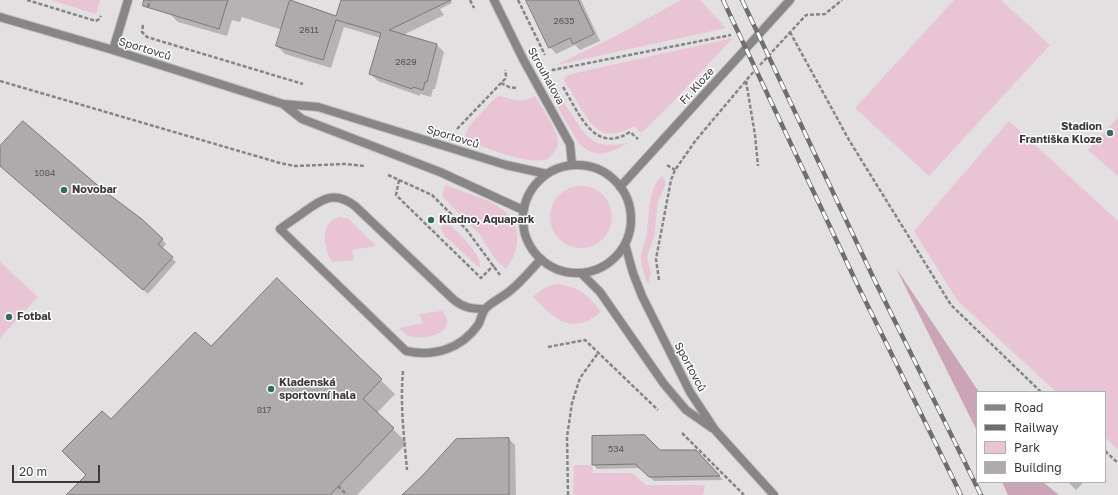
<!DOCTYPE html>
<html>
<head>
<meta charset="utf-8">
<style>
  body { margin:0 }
  #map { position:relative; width:1118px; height:495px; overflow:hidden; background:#e3e0e1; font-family:"Golos Text",sans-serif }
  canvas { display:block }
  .legend { position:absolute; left:976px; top:391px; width:130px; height:92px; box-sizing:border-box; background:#fff; border:1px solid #b1b0b0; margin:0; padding:5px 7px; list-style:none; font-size:12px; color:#3b393a }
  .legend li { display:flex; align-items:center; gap:8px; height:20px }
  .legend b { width:20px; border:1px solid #b1b0b0 }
  .scale { position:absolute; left:12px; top:465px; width:88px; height:18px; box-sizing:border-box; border:2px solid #3b393a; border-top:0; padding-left:5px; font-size:12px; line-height:14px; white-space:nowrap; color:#3b393a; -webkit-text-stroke:3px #fff; paint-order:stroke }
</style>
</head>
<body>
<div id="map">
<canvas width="1118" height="495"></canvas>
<ul class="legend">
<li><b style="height:5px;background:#878586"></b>Road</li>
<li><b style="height:5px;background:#6f6d6e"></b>Railway</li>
<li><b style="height:11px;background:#e8c4d4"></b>Park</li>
<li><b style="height:11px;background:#afabad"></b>Building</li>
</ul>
<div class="scale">20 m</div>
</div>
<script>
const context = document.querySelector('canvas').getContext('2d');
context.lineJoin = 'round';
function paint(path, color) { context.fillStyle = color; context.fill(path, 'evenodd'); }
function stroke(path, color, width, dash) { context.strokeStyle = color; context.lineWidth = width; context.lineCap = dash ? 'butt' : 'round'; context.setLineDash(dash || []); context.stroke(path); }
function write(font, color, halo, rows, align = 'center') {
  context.font = font + ' "Golos Text",sans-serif'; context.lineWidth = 3; context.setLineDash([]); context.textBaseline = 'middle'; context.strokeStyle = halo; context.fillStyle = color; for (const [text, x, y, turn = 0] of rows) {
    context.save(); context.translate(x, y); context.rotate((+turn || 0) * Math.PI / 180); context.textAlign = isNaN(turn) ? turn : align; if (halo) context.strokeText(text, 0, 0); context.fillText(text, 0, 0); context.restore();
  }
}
const green = new Path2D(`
  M51,0H100L96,14Z
  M681,0H700L726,28L556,65L614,37Z
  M954,0H1001L1050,45L929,176L855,108Z
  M733,38L665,110L641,133L634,126C608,141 596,133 582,110C576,100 570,90 564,80L565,77L571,74Z
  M554,86C561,97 567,108 574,118C590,144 598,148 628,143C610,153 595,161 578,142L550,94L549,90Z
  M500,96C516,100 520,104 535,96C541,107 563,136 557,148C554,153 550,156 546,160C521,163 488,148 464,140L469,126L496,97Z
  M1118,117V176L1088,150Z
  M1009,121L1118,221V450L1105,437V392H1056L957,300L914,231Z
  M662,176L665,181V186L658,201L654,237L647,256L651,273L648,284C645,276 642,269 641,260C641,250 646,242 647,232C649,216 648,188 662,176Z
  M445,185C463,192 483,197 499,207C523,222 521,250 506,269L495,259L480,235L442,196Z
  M550 217a31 31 0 1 1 62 0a31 31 0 1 1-62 0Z
  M340,217L349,219L376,246L352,250L354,260L332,262C324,248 318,222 340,217Z
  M446,221C455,230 482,254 480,266L478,267L444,235L440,228Z
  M0,262L38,297L0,338Z
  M560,284C581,289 589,295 601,312C595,316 588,322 581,323C560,328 546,309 533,297C541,289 548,285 560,284Z
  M442,311C461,332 425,341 409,336C405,335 402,331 399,328L423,323L419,314Z
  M574,465H592L593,473H632L646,485H705L703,495H573Z`);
const forest = new Path2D(`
  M896,268L979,392H977V431Z
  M1002,482H1043L1059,495H1008Z`);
const shadow = new Path2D(`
  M175,0H288L337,17L342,0H451L452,3L440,9L444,15L403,35L437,45L444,52L435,89H433L431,97L420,94V96L378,81L370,73L381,38L344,27L331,68L285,54L277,46L282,30L242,17L240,22L232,20L227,36L178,22L170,14Z
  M527,0H581L600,41L580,50L575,45L556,54L550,47Z
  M0,148L162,239L166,244L162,249L176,262L148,294L0,165Z
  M277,279L395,394L377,413L407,443L357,495H68L87,475L111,421L211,348Z
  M509,439L515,445L516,495H408Z
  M700,455L723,480L654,481L640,468L597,469L593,464Z
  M1068,482H1084L1076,490Z`);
const building = new Path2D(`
  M144,0H228L219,29L143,6Z
  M290,0L336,16L341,0H451L389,30L437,44L427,82H425L423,90L413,87L412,89L369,74L381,33L336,20L323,60L276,46Z
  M526,0H578L594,34L573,44L570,38L549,48Z
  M23,121L103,190L143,220L163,239L158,244L173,257L143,290L0,166V146Z
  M277,278L382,379L363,399L394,428L352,472L330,495H66L86,475L62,451L102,411L111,419L195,332L211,346Z
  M645,435L660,450H696L720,476L649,477L635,464L592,465V436Z
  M509,438V495H402L424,474L456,439Z`);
const path = new Path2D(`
  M27,0L96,21L99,19L101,16
  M470,0L474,8
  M518,0L545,55
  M148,7L150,0
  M143,25L142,32L147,37L303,84
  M790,32L849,140L951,305L1041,392
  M760,65L806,15L825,14L842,0
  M552,69L553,70L558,69L731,35
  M0,81L280,163L295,166L345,164L365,166
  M746,81L755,135L758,166
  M501,83L509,87L516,88
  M563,87C579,113 594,155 630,132L638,139
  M457,129L505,79L506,76L505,70
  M667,165L675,170
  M388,175L432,195L466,229L500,275
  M399,180L396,195L481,278L494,265
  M659,280L656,259L671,180L675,170L696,140L755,70
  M548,347L585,340L658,410
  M403,371C400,404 404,437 407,470
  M682,433L744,495
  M1105,451L1118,463
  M338,486L347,495
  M568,495L567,437L572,403L580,378L598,353`);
const lane = new Path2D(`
  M485,309C472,309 464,308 454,300L355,206C334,190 322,199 304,212C296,218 288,223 280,229L406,351C434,357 461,349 478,325C481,320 482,312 486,308C493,301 503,297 511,290C522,281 531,270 541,259`);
const street = new Path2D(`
  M494,0L523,59L570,144L572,165
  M0,17L113,50L283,104L318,107L506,165L547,174
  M113,50L128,0
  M283,104L302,119L440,172L523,210
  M523 219a54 54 0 1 1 108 0a54 54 0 1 1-108 0Z
  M620,187L790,0
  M625,244L633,273L642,296L690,392L715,430L774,495
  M582,274L600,292L664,384L686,410L712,428`);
const rail = new Path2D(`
  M723,0L858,286L961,495
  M742,0L874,279L981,495`);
const markers = [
  [1110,133,4,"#326f5b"],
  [64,190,4,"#326f5b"],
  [431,220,4,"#326f5b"],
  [9,317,4,"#326f5b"],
  [271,389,4,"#326f5b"]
];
const numberNames = [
  ["2635",564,21],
  ["2611",309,30],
  ["2629",406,62],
  ["1084",45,173],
  ["817",264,410],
  ["534",616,449]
];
const streetNames = [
  ["Sportovců",145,49,17],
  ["Strouhalova",546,76,61],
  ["Fr. Kloze",697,86,-48],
  ["Sportovců",453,137,17],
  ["Sportovců",690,367,62]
];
const poiNames = [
  ["Stadion",1102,127,"right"],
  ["Františka Kloze",1102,140,"right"],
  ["Novobar",72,190],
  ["Kladno, Aquapark",439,220],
  ["Fotbal",17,317],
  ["Kladenská",279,383],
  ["sportovní hala",279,396]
];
paint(green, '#e8c4d4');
paint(forest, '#cba5b7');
paint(shadow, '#0003');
paint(building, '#afabad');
stroke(building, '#7b787a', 1);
stroke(lane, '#bebbbc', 10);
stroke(street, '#bebbbc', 10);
stroke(path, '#878485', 2.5, [4, 2]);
stroke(lane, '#878586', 8);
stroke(street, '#878586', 8);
stroke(rail, '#6f6d6e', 4.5);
stroke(rail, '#fff', 3, [9]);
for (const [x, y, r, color] of markers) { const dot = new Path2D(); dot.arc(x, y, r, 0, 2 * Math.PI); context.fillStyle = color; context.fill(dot); stroke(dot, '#fff', 1.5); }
write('9px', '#585657', null, numberNames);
write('11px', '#3b393a', '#fff', streetNames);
write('bold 11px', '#3b393a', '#fff', poiNames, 'left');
</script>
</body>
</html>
